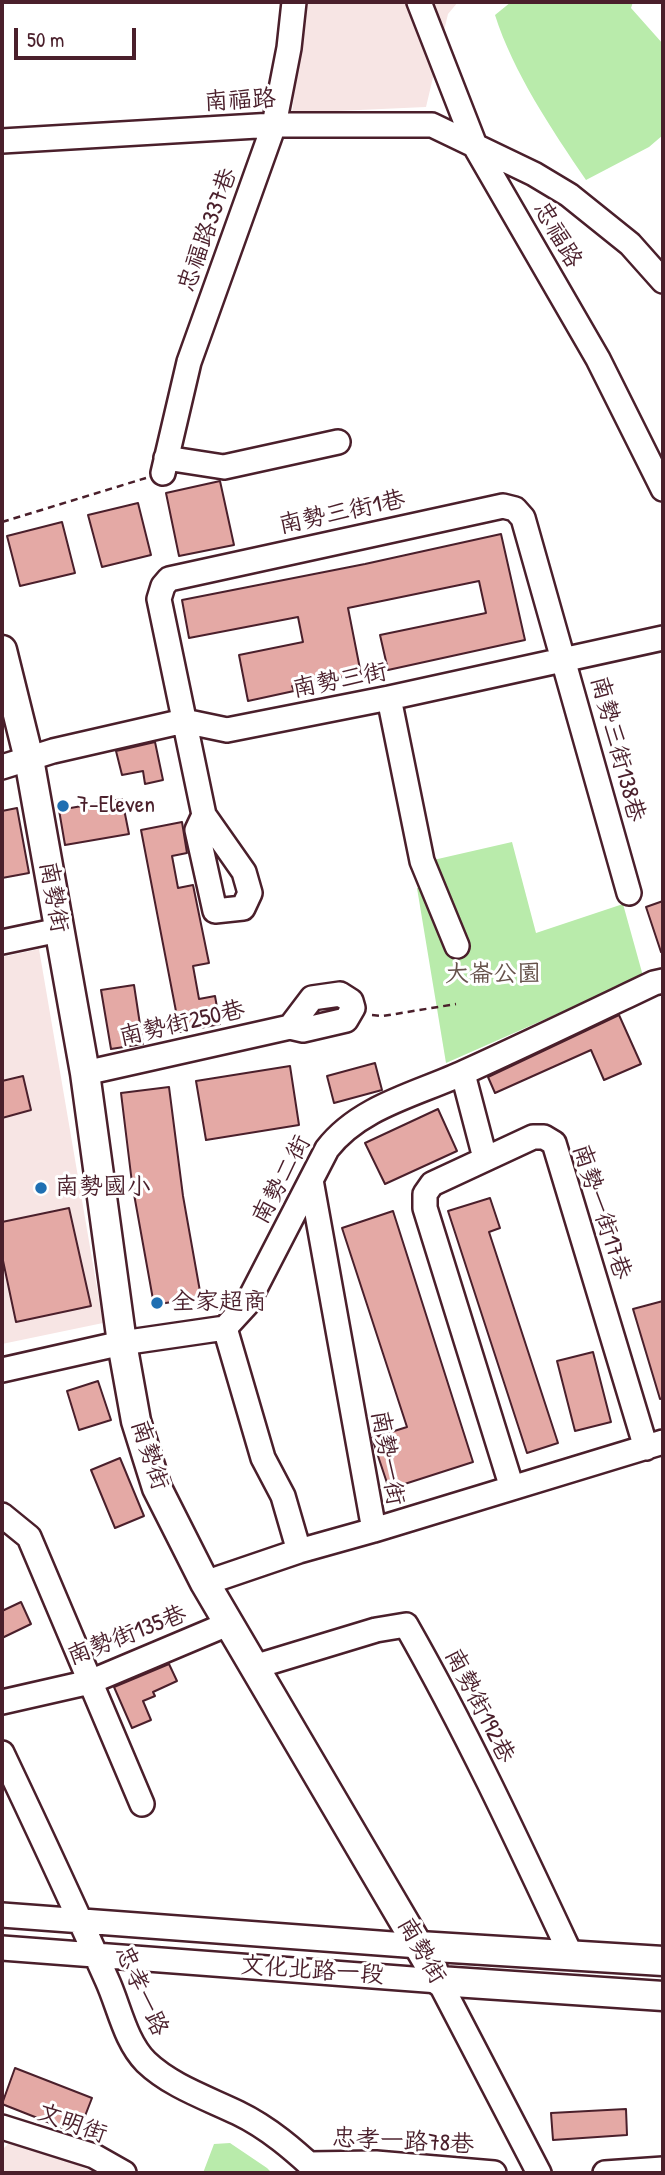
<!DOCTYPE html>
<html>
<head>
<meta charset="utf-8">
<style>
  body { margin:0 }
  #map { position:relative; width:665px; height:2175px; overflow:hidden; background:#fff; font-family:"Patrick Hand",sans-serif }
  canvas { display:block }
  .frame { position:absolute; inset:0; border:4px solid #4a1f2b; pointer-events:none }
  .scale { position:absolute; left:14px; top:28px; width:122px; height:32px; box-sizing:border-box; border:4px solid #4a1f2b; border-top:0; padding-left:9px; font-size:21px; line-height:24px; white-space:nowrap; color:#4a1f2b; -webkit-text-stroke:5px #fff; paint-order:stroke }
</style>
</head>
<body>
<div id="map">
<canvas width="665" height="2175"></canvas>
<div class="frame"></div>
<div class="scale">50 m</div>
</div>
<script>
const context = document.querySelector('canvas').getContext('2d');
context.lineJoin = 'round';
function paint(path, color) { context.fillStyle = color; context.fill(path, 'evenodd'); }
function stroke(path, color, width, dash) { context.strokeStyle = color; context.lineWidth = width; context.lineCap = dash ? 'butt' : 'round'; context.setLineDash(dash || []); context.stroke(path); }
function write(font, color, halo, rows, align = 'center') {
  context.font = font + ' "Patrick Hand","LXGW WenKai TC",sans-serif'; context.lineWidth = 6; context.setLineDash([]); context.textBaseline = 'middle'; context.strokeStyle = halo; context.fillStyle = color; for (const [text, x, y, turn = 0] of rows) {
    context.save(); context.translate(x, y); context.rotate((+turn || 0) * Math.PI / 180); context.textAlign = isNaN(turn) ? turn : align; if (halo) context.strokeText(text, 0, 0); context.fillText(text, 0, 0); context.restore();
  }
}
const built = new Path2D(`
  M305,2H458L448,14L426,107L292,113Z
  M39,949L103,1323L2,1344V957Z
  M12,2140L26,2143L96,2173H2L3,2149Z`);
const green = new Path2D(`
  M511,2H633L631,8L663,44V135L649,147L586,180C552,130 513,72 495,15Z
  M512,842L536,933L623,904L643,976L446,1063L417,888L432,885L429,861Z
  M230,2143L267,2168L272,2173H203L214,2144Z`);
const building = new Path2D(`
  M220,481L234,545L179,556L166,493Z
  M138,503L151,555L102,567L88,515Z
  M62,522L75,573L20,586L7,536Z
  M501,534L525,640L388,670L380,635L486,613L479,581L348,608L361,674L292,686L294,691L248,701L239,655L303,642L298,617L189,638L182,600L365,564Z
  M155,742L163,780L145,784L143,771L122,775L116,751Z
  M122,799L129,834L65,845L59,810Z
  M17,808L29,873L2,878V811Z
  M182,822L187,853L172,856L178,888L193,885L209,963L193,966L199,999L215,996L220,1024L180,1032L141,830Z
  M663,901V951L661,952L646,907Z
  M134,985L143,1044L111,1049L101,990Z
  M619,1015L641,1064L604,1080L591,1050L495,1093L488,1077Z
  M375,1063L382,1090L334,1103L327,1076Z
  M290,1066L299,1125L206,1140L196,1081Z
  M23,1076L31,1110L2,1118V1081Z
  M169,1087L183,1196L201,1297L154,1305L132,1183L121,1093Z
  M438,1109L457,1151L385,1184L365,1143Z
  M490,1198L500,1228L489,1232L558,1443L527,1453L448,1211Z
  M69,1208L91,1306L16,1322L2,1256V1222Z
  M393,1211L473,1462L389,1489L372,1438L407,1427L342,1228Z
  M663,1301V1398L660,1399L633,1309Z
  M593,1352L611,1422L575,1431L557,1361Z
  M98,1381L111,1420L79,1430L67,1391Z
  M120,1458L144,1516L115,1528L91,1470Z
  M21,1602L31,1624L2,1638V1611Z
  M169,1664L177,1681L153,1692L155,1696L143,1701L151,1720L132,1728L114,1687Z
  M15,2068L92,2098L78,2134L2,2104Z
  M626,2109L627,2135L553,2140L551,2113Z`);
const path = new Path2D(`
  M2,522L146,478
  M372,1015L383,1016L456,1004`);
const minor = new Path2D(`
  M419,2L476,148L598,359L663,489
  M2,141L274,125H432L534,174L569,195L630,244L663,281
  M166,458L224,467L338,442
  M163,473L189,362L274,125L289,48L294,2
  M389,698L422,861L457,946
  M2,767L53,751L184,721L227,730L389,698L663,638
  M204,815L244,872L250,893L243,908L215,911L197,830L204,815L159,599L163,586L169,579L503,506L515,509L523,518L629,893
  M2,942L59,930
  M85,1073L290,1027L303,1030L346,1020L353,1008L351,1001L340,994L312,998L290,1027
  M463,1074L485,1158
  M311,1180L374,1530L663,1442
  M225,1328L263,1458L283,1496L299,1551
  M2,1370L122,1343L225,1328L247,1304L327,1149C360,1106 418,1094 465,1072C529,1043 591,1013 654,983L663,981
  M512,1488L425,1208V1194L432,1184L533,1137H544L554,1143L646,1448
  M2,1515L29,1537L142,1804
  M205,1583L299,1551L374,1530
  M254,1667L376,1630L406,1625C467,1732 519,1844 571,1955
  M2,1702L90,1682L230,1623
  M2,1753C38,1829 73,1904 107,1980C119,2006 125,2041 146,2062C171,2086 207,2098 238,2113C269,2128 294,2150 319,2173
  M2,1915L419,1946
  M2,1948L439,1981L539,2173
  M2,2127L94,2156L124,2173
  M309,2164L376,2163L494,2173
  M605,2173L663,2169`);
const major = new Path2D(`
  M2,650L29,759L85,1073L122,1343L136,1421L157,1488L205,1583L439,1981L663,1996
  M419,1946L663,1961`);
const markers = [
  [63,806,7,"#1f6fb2"],
  [41,1188,7,"#1f6fb2"],
  [157,1303,7,"#1f6fb2"]
];
const streetNames = [
  ["南福路",240,101,-3],
  ["忠福路337巷",208,230,-70],
  ["忠福路",557,235,60],
  ["南勢三街1巷",342,513,-12],
  ["南勢三街",340,681,-11],
  ["南勢三街138巷",617,749,75],
  ["南勢街",53,897,80],
  ["南勢街250巷",182,1024,-13],
  ["南勢二街",282,1180,-62],
  ["南勢一街17巷",601,1212,72],
  ["南勢街",149,1455,72],
  ["南勢一街",387,1458,80],
  ["南勢街135巷",127,1636,-21],
  ["南勢街192巷",479,1706,63],
  ["南勢街",421,1951,60],
  ["文化北路一段",312,1971,4],
  ["忠孝一路",141,1991,66],
  ["文明街",72,2124,20],
  ["忠孝一路78巷",403,2142,3]
];
const poiNames = [
  ["7-Eleven",77,806],
  ["南勢國小",55,1188],
  ["全家超商",171,1303]
];
const parkNames = [
  ["大崙公園",493,975]
];
paint(built, '#f7e5e4');
paint(green, '#b9ebab');
paint(building, '#e4a9a5');
stroke(building, '#4a1f2b', 2);
stroke(minor, '#4a1f2b', 28);
stroke(major, '#4a1f2b', 33);
stroke(path, '#4a1f2b', 2.5, [7, 5]);
stroke(minor, '#fff', 23);
stroke(major, '#fff', 28);
for (const [x, y, r, color] of markers) { const dot = new Path2D(); dot.arc(x, y, r, 0, 2 * Math.PI); context.fillStyle = color; context.fill(dot); stroke(dot, '#fff', 2.5); }
write('24px', '#4a1f2b', '#fff', streetNames);
write('24px', '#4a1f2b', '#fff', poiNames, 'left');
write('24px', '#66524b', '#fff', parkNames);
</script>
</body>
</html>
